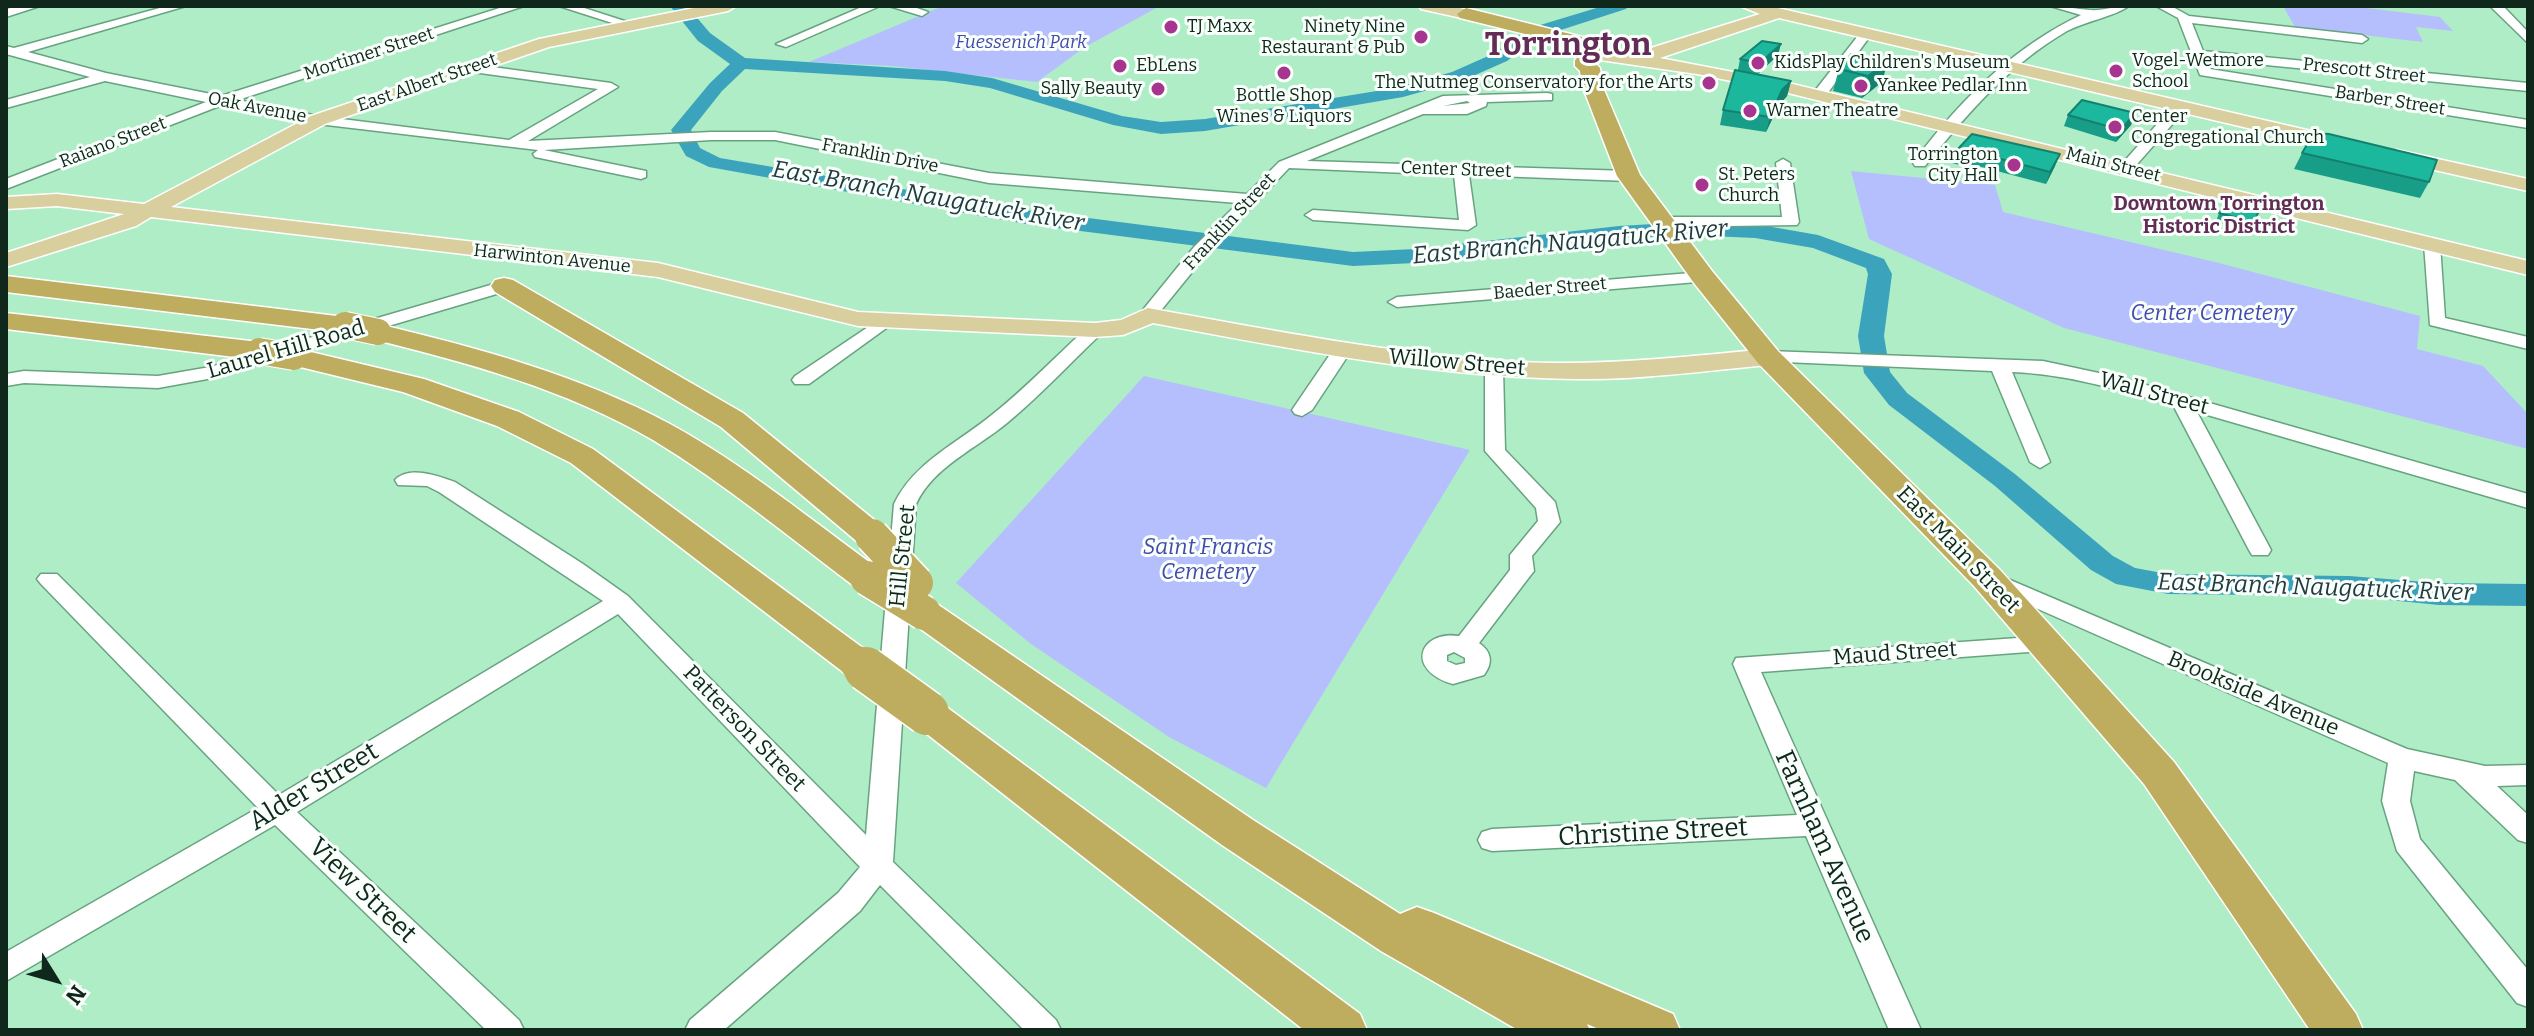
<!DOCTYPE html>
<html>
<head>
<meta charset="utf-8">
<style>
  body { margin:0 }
  #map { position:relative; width:2534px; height:1036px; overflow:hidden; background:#afedc7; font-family:Bitter,serif }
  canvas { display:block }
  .frame { position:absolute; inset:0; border:8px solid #10281b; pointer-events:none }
  .north { position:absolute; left:16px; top:940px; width:80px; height:80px; -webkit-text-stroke:6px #f9fffb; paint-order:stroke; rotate:127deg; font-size:22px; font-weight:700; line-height:32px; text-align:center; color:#10281b }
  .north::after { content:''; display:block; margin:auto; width:28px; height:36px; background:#10281b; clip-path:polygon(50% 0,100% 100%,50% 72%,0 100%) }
</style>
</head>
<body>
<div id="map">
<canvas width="2534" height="1036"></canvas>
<div class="frame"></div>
<div class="north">N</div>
</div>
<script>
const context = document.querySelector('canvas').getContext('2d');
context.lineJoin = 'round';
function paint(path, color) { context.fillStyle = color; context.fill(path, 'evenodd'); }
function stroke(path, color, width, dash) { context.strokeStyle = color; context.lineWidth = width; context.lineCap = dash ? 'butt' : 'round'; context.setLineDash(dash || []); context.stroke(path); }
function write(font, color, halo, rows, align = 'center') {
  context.font = font + ' Bitter,serif'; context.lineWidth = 6; context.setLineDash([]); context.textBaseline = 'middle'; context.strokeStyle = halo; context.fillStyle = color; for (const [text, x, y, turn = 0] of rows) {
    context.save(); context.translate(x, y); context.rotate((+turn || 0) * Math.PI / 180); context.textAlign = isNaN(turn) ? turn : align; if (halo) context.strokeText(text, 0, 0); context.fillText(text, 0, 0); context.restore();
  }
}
const green = new Path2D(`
  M943,6H1160L1085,47L1037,82L892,66L809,62Z
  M2283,6H2350L2440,17L2453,31L2416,27L2423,42L2295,27Z
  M1851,171L1995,185L2003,212L2215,262L2420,316L2417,349L2483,366L2528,414V449L2064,328L1869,239Z
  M1144,376L1470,450L1266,788L1169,737L1031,644L956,583Z`);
const river = new Path2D(`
  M670,6H687L710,33L745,58L945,71L992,78L1122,116L1161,122L1205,119L1395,88L1452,72L1495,53L1527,29L1603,6H1628L1626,9L1539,37L1507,61L1464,80L1403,97L1205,131L1161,134L1113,125L990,88L945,81L745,69L722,91L691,130L700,148L720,158L1026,210L1353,252L1415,249L1619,226L1688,222L1755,224L1818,235L1884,259L1892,274L1884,336L1890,372L1907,393L2015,474L2113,556L2135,568L2168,574L2349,576L2439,583L2528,584V606L2439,605L2349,596L2168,594L2116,584L2091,570L1995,486L1889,405L1864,373L1858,336L1868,274L1866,268L1813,248L1755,238L1688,235L1619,239L1415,263L1353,266L1026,224L709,167L686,156L671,130L710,83L730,64L698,41Z`);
const minor = new Path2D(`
  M20,6H40L6,17V9Z
  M167,6H186L28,52L106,73L221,96L506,6H524L238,100L318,116L509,140L598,89L465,71V65L470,64L611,83L618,87L528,141L711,132H775L989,173L1247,194L1279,162L1443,96L1547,93L1552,94V100L1487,102L1486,106L1467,114H1423L1307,161L1629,171L1637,176L1629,181L1469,175L1476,225L1468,230L1313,220L1305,215L1313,210L1459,220L1454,175L1289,168L1206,255L1154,319H1142L1139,315L1142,311L1194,247L1238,203L989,183L775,140H711L544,150L646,171V177L641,179L535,157L533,154L538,150L318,124L222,105L6,189V179L206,102L105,81L6,108V100L90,77L6,54V46L14,48ZM1467,101L1470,103L1443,106Z
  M559,6H578L637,25L631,29Z
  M864,6H880L786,47L776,44Z
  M889,6H911L928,12L922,16Z
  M2050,6C2064,6 2076,9 2090,10C2102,11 2116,6 2129,6C2113,17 2086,21 2067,31C2010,64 1966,115 1925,166H1915L1913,163C1957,103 2013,47 2081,15Z
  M2156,6H2171L2189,16L2362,35L2368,39L2362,43L2192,23L2203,51L2528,83V91L2206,59L2210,69L2528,120V128L2200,75L2178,18Z
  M2490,6H2503L2528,32V43Z
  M1861,32L1871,35L1824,98H1814V92Z
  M2179,104L2186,108L2184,111L2131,171H2121V165L2174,105Z
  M1783,159L1790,163L1799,222L1797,225L1660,227L1652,222L1660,217H1782L1776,163Z
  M2432,239L2440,244L2445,318L2528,337V349L2430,325L2424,244Z
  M1703,272L1709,273L1712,277L1709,281L1397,307L1388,302L1397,297Z
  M504,281L510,282L513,286L510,290L213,378L158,388L24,383L6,386V374L24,371L158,376L210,367Z
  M886,315L895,320L892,324L809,384H795L792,380L795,376Z
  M1095,325L1104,330L1101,334C1070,363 1040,396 1007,423C977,448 933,467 916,504L893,862L1056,1020L1061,1030H1024L880,885L860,911L724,1030H685L690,1020L838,893L860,867L618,614L297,812L519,1020L524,1030H486L275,825L6,981V952L258,808L41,584L37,579L41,574H57L279,795L603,601L439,492L427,486L398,485L395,480C409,465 438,476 455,482L583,564L628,596L866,835L894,504C914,462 958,443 993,414C1027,387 1057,355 1089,326Z
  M1342,345L1351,351L1312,410L1302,416L1295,414L1292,410L1335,347Z
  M1768,351L2043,361L2122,378L2528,494V508L2197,412L2271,550L2268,555H2252L2249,550L2173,405C2120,390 2067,374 2012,372L2050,462L2040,468L2030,462L1992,371L1761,361L1759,357Z
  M1494,362L1503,368L1505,450L1555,502L1560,522L1532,556L1534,571L1530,576L1479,643C1492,652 1493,663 1484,675L1453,684C1405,670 1419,630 1459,636L1510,570V555L1538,521L1536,508L1485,451V368ZM1454,652L1465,658V663L1456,665L1447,661V655Z
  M1996,574L2407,749L2485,766L2528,765V785L2497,786L2528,815V843L2518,840L2455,780L2414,771L2410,801L2420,839L2528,970V1007L2517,1003L2397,851L2382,801L2388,763L1988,587L1984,582L1988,577Z
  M2046,636L2055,638L2058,644L2055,650L1761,672L1921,1030H1889L1806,836L1492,851L1482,848L1478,840L1482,832L1492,829L1797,815L1733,664L1736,658Z`);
const major = new Path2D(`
  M704,6H736L728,11L549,47L325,124L171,207L658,263L858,312L1095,323L1121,320L1148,308C1271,330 1395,355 1520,362C1603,366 1685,357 1768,349L1777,352L1781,357L1777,362L1768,365C1704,371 1639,380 1574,379C1432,377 1292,349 1153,323L1123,335L1095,337L858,326L658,277L151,217L136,226L6,267V253L124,214L57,206L6,209V197L57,194L144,204L311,116L539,39Z
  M1419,6H1451L1472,11L1474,14L1466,19L1421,9Z
  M1740,6H1769L2350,140L2360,146L2350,152L1779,18L1660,58L1780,81L2528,261V275L1780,91L1697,74L1593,59L1584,54C1599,41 1628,62 1654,47L1760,14Z
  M2397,150L2528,179V191L2390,160L2387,156L2390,152Z`);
const highway = new Path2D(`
  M1466,8L1607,43L1610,47L1595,63L1600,68L1602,85L1640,175L1712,271L1778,351L2000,570L2174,762L2356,1014L2363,1030H2310L2144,784L1974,586L1758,363L1694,283L1617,176L1582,85L1580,71L1575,66V60L1586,49L1460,18L1457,14Z
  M6,276L345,317L355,319L359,325L355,331L345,333L6,292Z
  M504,278L513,280L743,413L884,528L889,536L884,544L872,547L860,544L721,427L495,292L491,286L495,280Z
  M6,313L259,342L269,345L273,351L269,357L259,360L6,329Z
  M378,324C478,348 579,375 670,424C745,465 811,520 880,570L885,578L880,586L867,590L854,586C788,536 724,483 653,440C565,389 466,362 368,338L364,332L368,326Z
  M294,348L424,379L519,412L593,449L871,654L876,663L871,672L857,676L843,672L571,463L497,426L403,392L284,363L279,357L284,351Z
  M924,601L937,604L1253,820L1400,914L1417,907L1434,913L1673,1014L1680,1030H1601L1587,1024L1590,1030H1518L1381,951L1222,845L911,622L906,613L911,604Z
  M927,698L941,703L1360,1014L1367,1030H1304L913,723L907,713L913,703Z`);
const highwayBridgeFar2 = new Path2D(`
  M345,325L378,332
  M259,351L294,357`);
const highwayBridgeFar1 = new Path2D(`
  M872,536L916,583
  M867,578L924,613
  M857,663L869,671`);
const highwayBridge = new Path2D(`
  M866,669L927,713`);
const wall = new Path2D(`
  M1851,54L1882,82L1862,98L1833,91L1839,69Z
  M1778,55L1758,74L1738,70L1740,59Z
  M1791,81L1787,96L1779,105L1766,132L1720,125L1723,110Z
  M2135,113L2131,125L2116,142L2064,126L2068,115Z
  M1972,134L2055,166L2046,184L1974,165L1971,168L1952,163L1956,151Z
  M2302,153L2429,182L2420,198L2294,169Z
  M2262,206L2249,230L2216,222L2219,213Z`);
const shadedWall = new Path2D(`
  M1781,44L1778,55L1758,74L1760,63Z
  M1888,61L1882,82L1862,98L1868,76Z
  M1791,81L1787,96L1779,105L1766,132L1770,117L1782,90Z
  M2135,113L2131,125L2116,142L2121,130Z
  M2060,154L2055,166L2046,184L2050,172Z`);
const building = new Path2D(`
  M1762,41L1781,44L1760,63L1740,59Z
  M1851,54L1888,61L1868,76L1839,69Z
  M1735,70L1791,81L1782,90L1770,117L1723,110Z
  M2082,100L2135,113L2121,130L2068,115Z
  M2314,133L2329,134L2437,160L2429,182L2302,153Z
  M1972,134L2060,154L2050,172L1978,153L1975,156L1956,151Z
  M2227,200L2262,206L2253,222L2219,213Z`);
const markers = [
  [1171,27,8,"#a7348e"],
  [1421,37,8,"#a7348e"],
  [1758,63,8,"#a7348e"],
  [1120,66,8,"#a7348e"],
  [2116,71,8,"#a7348e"],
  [1284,73,8,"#a7348e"],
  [1709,83,8,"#a7348e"],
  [1861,86,8,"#a7348e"],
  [1158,89,8,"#a7348e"],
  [1750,111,8,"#a7348e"],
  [2115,127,8,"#a7348e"],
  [2014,165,8,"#a7348e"],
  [1702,185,8,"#a7348e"]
];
const farPoinames = [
  ["TJ Maxx",1187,27],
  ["Ninety Nine",1405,27,"right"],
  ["Restaurant & Pub",1405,48,"right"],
  ["Vogel-Wetmore",2132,61],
  ["School",2132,82],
  ["KidsPlay Children's Museum",1774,63],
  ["EbLens",1136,66],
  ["The Nutmeg Conservatory for the Arts",1693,83,"right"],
  ["Yankee Pedlar Inn",1877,86],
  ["Sally Beauty",1142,89,"right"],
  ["Bottle Shop",1284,96,"center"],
  ["Wines & Liquors",1284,117,"center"],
  ["Warner Theatre",1766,111],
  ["Center",2131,117],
  ["Congregational Church",2131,138],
  ["Torrington",1998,155,"right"],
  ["City Hall",1998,176,"right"],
  ["St. Peters",1718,175],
  ["Church",1718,196]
];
const farParknames = [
  ["Fuessenich Park",1021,43]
];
const farStreetnames = [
  ["Mortimer Street",369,54,-18],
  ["Prescott Street",2364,71,6],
  ["East Albert Street",427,83,-19],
  ["Barber Street",2390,101,9],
  ["Oak Avenue",257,108,11],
  ["Raiano Street",113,143,-21],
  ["Franklin Drive",880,156,11],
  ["Main Street",2113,165,14],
  ["Center Street",1456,170,2],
  ["Franklin Street",1230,222,-47],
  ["Harwinton Avenue",552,259,6],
  ["Baeder Street",1550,289,-5]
];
const farNeighbourhoodnames = [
  ["Downtown Torrington",2219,204],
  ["Historic District",2219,227]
];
const parkNames = [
  ["Center Cemetery",2212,314],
  ["Saint Francis",1208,548],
  ["Cemetery",1208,573]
];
const streetNames = [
  ["Laurel Hill Road",286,350,-16],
  ["Willow Street",1457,363,5],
  ["Wall Street",2154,394,15],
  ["East Main Street",1958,550,46],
  ["Hill Street",903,556,-84],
  ["Maud Street",1895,654,-4],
  ["Brookside Avenue",2253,694,23],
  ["Patterson Street",744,729,46]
];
const waterNames = [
  ["East Branch Naugatuck River",928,197,10],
  ["East Branch Naugatuck River",1570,243,-5],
  ["East Branch Naugatuck River",2315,588,2]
];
const nearStreetnames = [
  ["Alder Street",314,787,-31],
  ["Christine Street",1653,833,-3],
  ["Farnham Avenue",1824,847,66],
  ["View Street",362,891,44]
];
const farTownnames = [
  ["Torrington",1568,46]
];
paint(green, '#b5bffd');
paint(river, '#3ca3bd');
stroke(minor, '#68a380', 3);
stroke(major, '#fff', 3);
stroke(highway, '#fff', 3);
paint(minor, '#fff');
paint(major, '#d8ce9e');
paint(highway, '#bead5e');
stroke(highwayBridgeFar2, '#fff', 28, []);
stroke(highwayBridgeFar1, '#fff', 37, []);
stroke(highwayBridge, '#fff', 47, []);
stroke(highwayBridgeFar2, '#bead5e', 26);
stroke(highwayBridgeFar1, '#bead5e', 34);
stroke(highwayBridge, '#bead5e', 44);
paint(wall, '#189e88');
paint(shadedWall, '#14816f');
paint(building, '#1cb89e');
stroke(building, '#14816f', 2);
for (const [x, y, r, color] of markers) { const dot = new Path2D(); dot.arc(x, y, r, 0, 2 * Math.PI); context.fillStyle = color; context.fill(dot); stroke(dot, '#f9fffb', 3); }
write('18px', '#10281b', '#f9fffb', farPoinames, 'left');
write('italic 18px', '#4648ab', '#f9fffb', farParknames);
write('18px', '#10281b', '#f9fffb', farStreetnames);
write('bold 20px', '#632b56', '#f9fffb', farNeighbourhoodnames);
write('italic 22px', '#4648ab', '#f9fffb', parkNames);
write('22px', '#10281b', '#f9fffb', streetNames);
write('italic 24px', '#233a41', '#f9fffb', waterNames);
write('26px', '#10281b', '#f9fffb', nearStreetnames);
write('bold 32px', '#632b56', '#f9fffb', farTownnames);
</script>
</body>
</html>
